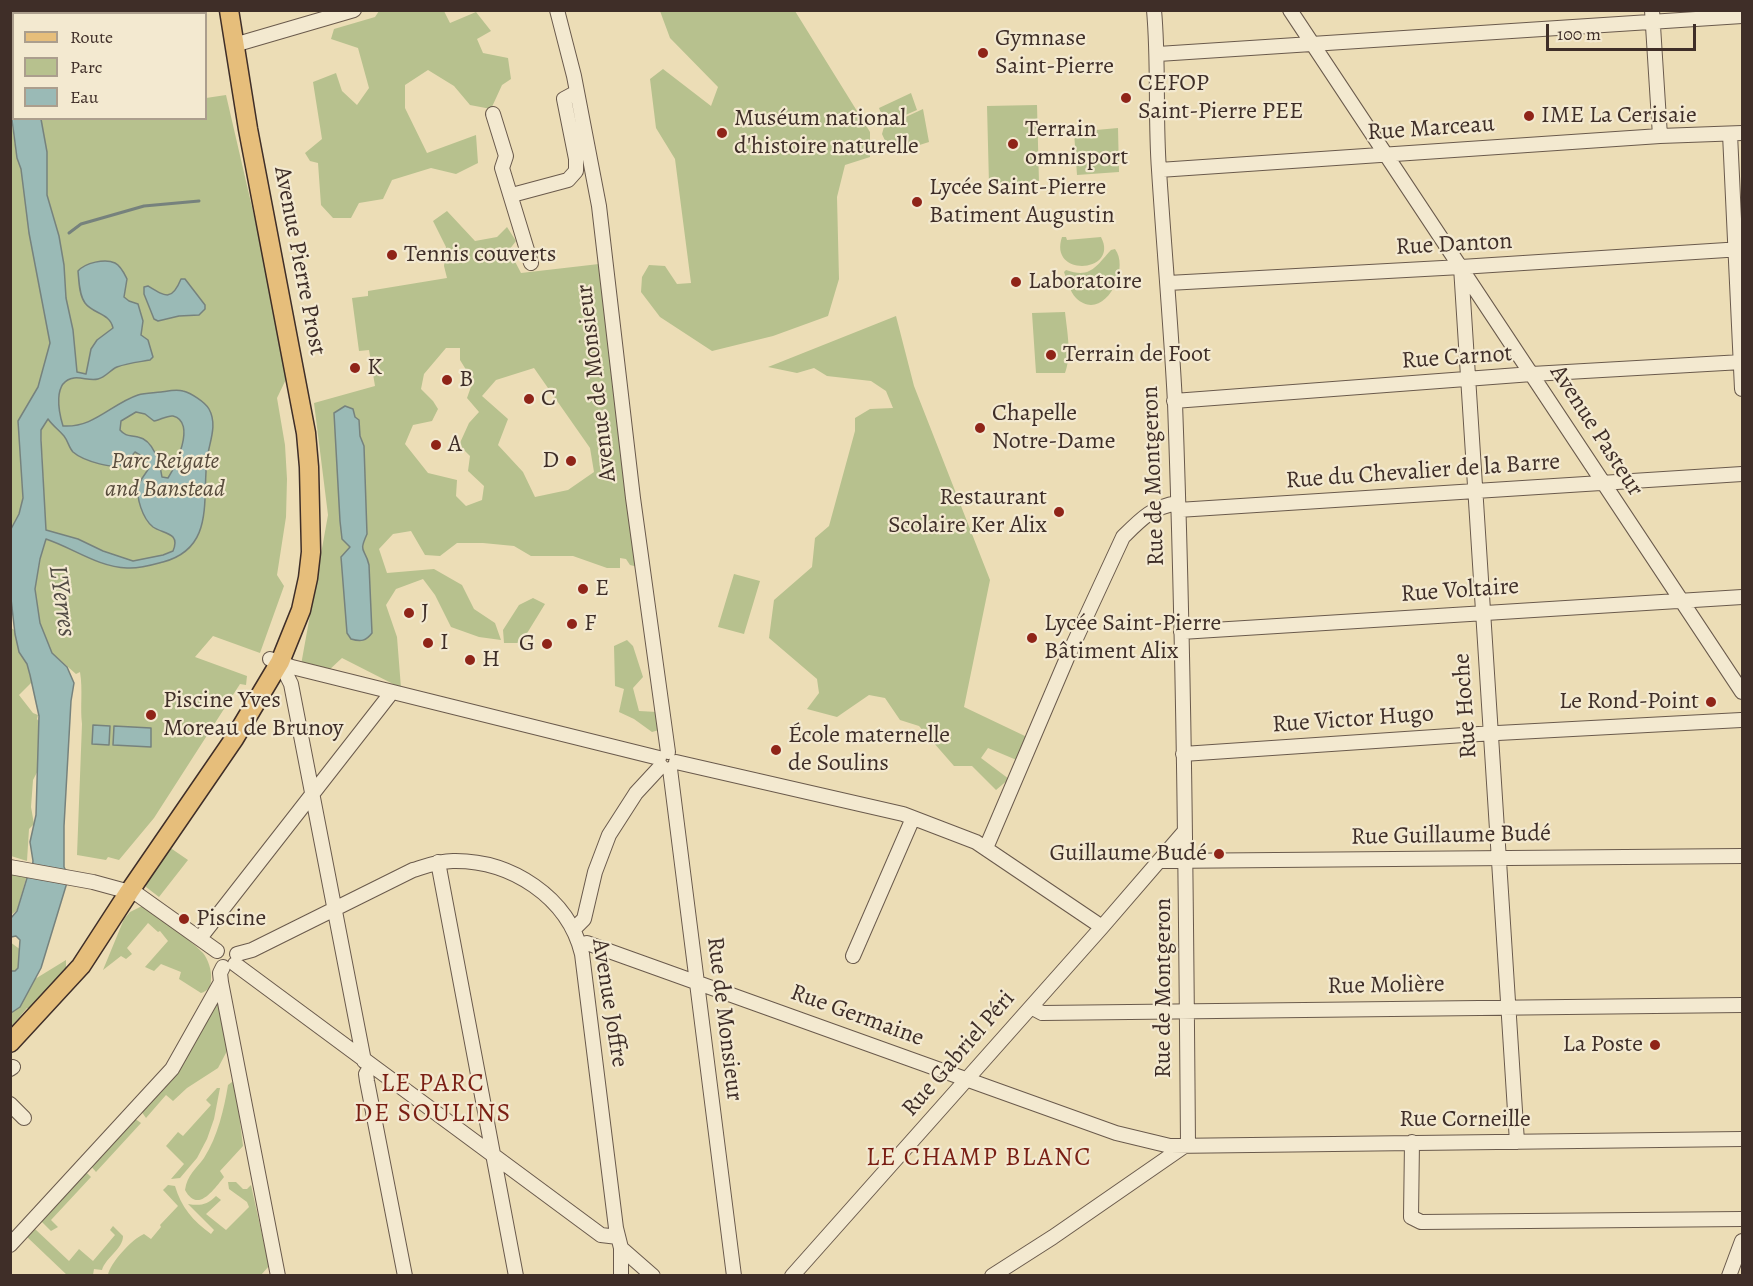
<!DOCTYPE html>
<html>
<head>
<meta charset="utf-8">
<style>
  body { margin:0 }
  #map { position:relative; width:1753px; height:1286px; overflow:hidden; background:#ecddb6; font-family:Alegreya,serif }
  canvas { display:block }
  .frame { position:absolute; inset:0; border:12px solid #3f2e28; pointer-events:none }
  .legend { position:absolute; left:12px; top:12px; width:195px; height:108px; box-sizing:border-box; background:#f3e9d0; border:2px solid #ab9e8d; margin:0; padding:8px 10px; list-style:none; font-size:18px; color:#3f2e28 }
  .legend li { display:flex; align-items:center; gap:12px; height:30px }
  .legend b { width:30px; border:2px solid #ab9e8d }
  .scale { position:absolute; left:1546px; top:24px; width:150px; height:27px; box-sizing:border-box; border:3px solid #3f2e28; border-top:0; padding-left:8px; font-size:18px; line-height:21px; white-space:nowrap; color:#3f2e28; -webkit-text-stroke:4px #f3e9d0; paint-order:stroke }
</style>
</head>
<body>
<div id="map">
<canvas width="1753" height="1286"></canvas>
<div class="frame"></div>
<ul class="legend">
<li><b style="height:8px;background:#e6be7b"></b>Route</li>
<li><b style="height:16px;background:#b7c18e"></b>Parc</li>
<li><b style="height:16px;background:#9abab6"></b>Eau</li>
</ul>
<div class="scale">100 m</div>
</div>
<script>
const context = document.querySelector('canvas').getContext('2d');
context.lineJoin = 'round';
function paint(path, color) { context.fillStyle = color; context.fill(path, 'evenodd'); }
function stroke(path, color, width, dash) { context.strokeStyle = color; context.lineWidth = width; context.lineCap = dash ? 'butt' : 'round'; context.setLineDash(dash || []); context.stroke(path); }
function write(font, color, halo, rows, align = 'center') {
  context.font = font + ' Alegreya,serif'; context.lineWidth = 4.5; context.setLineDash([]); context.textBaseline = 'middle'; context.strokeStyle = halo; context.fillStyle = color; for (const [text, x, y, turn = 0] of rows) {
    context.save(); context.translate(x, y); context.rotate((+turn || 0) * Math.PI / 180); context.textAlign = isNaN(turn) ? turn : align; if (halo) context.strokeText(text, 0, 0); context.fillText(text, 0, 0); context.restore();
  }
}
const green = new Path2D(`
  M187,10L188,13L22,14L21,11Z
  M379,11H444L450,23L476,12L491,31L477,39L483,53L508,58L511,79L502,85L491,109L470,105L454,86L428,70L405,85V108L427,153L476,135L478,163L456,174L431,168L392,180L383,199L359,203L351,218H333L321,205L318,163L310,161L305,153L322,139L313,82L336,73L342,91L357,105L369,88L358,48L331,39L334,29L375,17Z
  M660,11H795L870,132V157L845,165L837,197L839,279L828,316L773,336L712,351L660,317L641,292L642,277L649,265L665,266L677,284L691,283L675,159L656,128L650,79L663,69L711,106L718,87L670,38Z
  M911,93L917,110L885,124L879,108Z
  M226,95L290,371L277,398L285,445L287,479L286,517L277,575L284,586L260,653L213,636L195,657L247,676L246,685L240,684L154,818L119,860L108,857L106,860L77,855L82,724C80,707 83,690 80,672L76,674L52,653L40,623L35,589L40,559L46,539L41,430L46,422L73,330L66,298L64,266L59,236L47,195V152L41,119L206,118V98Z
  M1037,105L1039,183L989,184L987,106Z
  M923,109L929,142L910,148L887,145L882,134L884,127Z
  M10,112L17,158L21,169L29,233L50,343L38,387L18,421L23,498L19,514L11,529Z
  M1118,128L1119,172L1077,175L1074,132Z
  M447,211L475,241L497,237L507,227L516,241L509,250L521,273L599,264L638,567L630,565L626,559L620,558V568H607L573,556H531L514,546L483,543H457L440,556L425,555L411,531L393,534L379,549L387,573L434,569L462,585L474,609L495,623L501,640L479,637L451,627L435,595L423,579L396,589L386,605L397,637L401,688L342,658L328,671L301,665L328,515L314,403L375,386L369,350L359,351L352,298L368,296V291L447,278L444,266L446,247L433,221ZM446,348H460V360L473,381L467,398L479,412L469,423L459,445L470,456L468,471L484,486L482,500L466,506L456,496L457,480L428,473L405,444L413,425L432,421L438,409L433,401L421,389L424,374ZM534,368L590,448L594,472L568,490L535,497L523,472L498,445L508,419L482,396L496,380Z
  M1062,237H1066L1067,240L1101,237C1120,273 1048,278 1062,237Z
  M1115,249C1131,270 1103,324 1076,298C1070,292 1067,280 1064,272L1066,270C1091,279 1096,266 1111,250Z
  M1065,312C1067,331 1072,355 1065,373H1036L1032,313Z
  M896,316L914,386L990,580L964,707L1027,737L1019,761L988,748L981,758L1009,779L996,790L972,766H954L919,726L900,720L885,698L869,695L837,717L807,709L819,693L817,679L769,638L774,600L812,567L815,538L829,526L855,431V418L870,409L893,408L886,391L871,381L827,376L814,368L797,373L768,367Z
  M734,574L760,581L744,634L718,627Z
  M533,598L545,604L521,643H504L503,630L519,605Z
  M10,627L25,638L36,678L19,695L33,713L38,715L37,719L48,734L47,753L33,780L31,807L34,824L29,829L27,861L11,856Z
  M627,640L633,646L643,677L633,688L639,711L657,712L659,730L652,732L634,719L619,712L624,689L615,686L614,646Z
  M169,847L188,860L159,897L146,887L147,879Z
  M11,873L27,875L17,910L11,915Z
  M142,906C159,919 189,938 203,953C208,959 212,971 211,979C211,987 208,991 201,993L179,979L181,972L161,964L154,971L145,967L168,941L160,931L158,932L148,923L127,948L132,954L126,959L121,956L103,970L124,919L130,912Z
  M10,942L21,950L24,969L11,974Z
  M66,960V972L34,1009L27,1008L11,1027V1013L20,1007L19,995L35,979Z
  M217,996L228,1036L227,1051L218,1068L187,1088L173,1101L166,1095L146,1118L141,1111L181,1064L196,1042Z
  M232,1082L235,1083L243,1146L220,1171L224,1177C214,1189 198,1214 185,1190C187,1175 196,1169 204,1158C218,1136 224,1109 228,1085Z
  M217,1088H220L214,1119L207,1139L197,1158L180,1178L171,1179L184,1164L166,1146L178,1132L183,1136L211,1105L206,1100Z
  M134,1118L141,1123L96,1172L90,1165Z
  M85,1171L91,1177L51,1220L58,1227L51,1231L41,1221Z
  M228,1182H236L243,1189H247L251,1185L269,1266L261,1275H108C110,1263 132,1239 144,1234L151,1239L161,1227L160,1225L178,1206L163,1190L168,1185L175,1186C181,1207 193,1221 211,1234L214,1230L188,1204C200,1206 207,1205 216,1196L221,1200L206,1214L226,1230L249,1207L247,1202L229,1189Z
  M113,1226L123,1236C123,1249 106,1257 102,1270L94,1269L93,1275L68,1276L26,1236L32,1229H35L69,1261L79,1249L93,1261L115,1235L110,1230Z`);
const water = new Path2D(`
  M21,10L22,13L14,14V118L41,119L47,152V195L59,236L64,265L66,298L73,330L77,372L86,374L91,349L97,340L113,328C110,313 93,314 85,303C79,295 79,281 78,271C85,263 105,258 115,263C121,266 124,273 127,279L124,297L129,301L138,304L143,321L141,335L148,340L153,357L150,360C139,362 128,363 117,367C110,370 106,377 98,379C90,381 82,377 74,378C52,381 59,413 63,426C94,428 111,404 138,395C145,393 153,393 161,392C168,391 176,389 183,391C191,393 205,402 209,409C218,425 209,443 207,459C202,500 215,548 163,562C152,565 139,569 127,568C98,567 73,548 46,539L40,559L35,589L40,623L52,653L67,667L74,683L71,701L64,826V867L69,876L41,968L20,1007L11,1013V971H15L18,968L20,940L16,936L11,937V918L17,911L27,878L31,876L33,861L30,842L36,815L39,716L30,675L27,664L19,652L15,634L10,590L11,529L19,514L23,498L18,421L38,387L50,343L29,233L21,169L17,158L11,112V11ZM136,412L145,414L154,421C160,420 168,415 173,416C197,422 175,467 168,478L162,477C160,464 154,440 138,437C130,435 126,437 120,430L121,421ZM48,419C53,426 59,430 64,436C68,441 69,448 73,452C82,460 117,472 126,463C129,461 131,456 135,452L145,458V464L149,468C146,473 141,479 139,484C135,497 143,519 153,527C163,534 181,532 173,551L163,555L133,561L103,551L78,539L46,530L41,440V430Z
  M181,279H185L205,305V309L199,315L179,316L158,321L154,319L144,294V287L148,286C166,297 172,301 181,279Z
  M345,406L353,409L355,417L359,420L360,436L364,446L367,534C358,554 365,547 369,565L372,633C366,641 361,642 351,639L347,633L341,557L350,547L342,539L340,521L334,413Z
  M93,725L110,726L109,745L92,744Z
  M114,726L151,728V747L113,745Z`);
const stream = new Path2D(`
  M69,233L81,224L144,206L199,201`);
const minor = new Path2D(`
  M557,10L574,76L599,206L633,498L668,752
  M1154,10C1159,64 1155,117 1159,170C1164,248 1171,325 1175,403C1184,650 1186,897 1188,1144
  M1290,10L1742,692
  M1652,10L1660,136
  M234,45L354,10
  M1158,54L1742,16
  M493,114L506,156L502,168L531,263
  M1730,134L1742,389
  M1159,170L1660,136L1742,133
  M512,195L568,180L576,171V159L564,99L577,92
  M1461,267L1517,1142
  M1168,283L1461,267L1742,249
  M1174,401L1532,374L1742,362
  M1178,510L1742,474
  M1181,632L1742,597
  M270,659L292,667L659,758
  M280,662L291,684L364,1061
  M1183,754L1479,734L1741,720
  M676,762L903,814L976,842L1102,927
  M670,769L734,1276
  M986,848L1067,658L1123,537C1141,519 1152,507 1178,503
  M1160,861L1742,856
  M438,862L516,1276
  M10,867L93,882L137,894L217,951
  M574,929L584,919L595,872L609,835L636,793L661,766
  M200,938L392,692
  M580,945L587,943L595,946L1116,1133L1170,1146L1742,1139
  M237,954L252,950L413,870C426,866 439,861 453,861C511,860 568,897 582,954L616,1228L621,1248V1276
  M853,956L913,818
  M235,964L601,1235L618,1237
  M223,967L220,973L221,982L278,1276
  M1031,1007L1042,1013L1742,1005
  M371,1066L366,1074L367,1081L405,1276
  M10,1069L13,1067
  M10,1104L24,1118
  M1412,1142L1411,1217L1421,1222L1742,1219
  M10,1245L172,1069L221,982
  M621,1248L653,1276
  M792,1276L1102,927L1184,832
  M992,1276L1053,1237L1186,1145
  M1729,1276L1742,1241`);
const major = new Path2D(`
  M10,1043L81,966L129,892L234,739L280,662L301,610L308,578L311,552L309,467L306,433L248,129L229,10`);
const markers = [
  [983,53,6,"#8f2418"],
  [1126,98,6,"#8f2418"],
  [1529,116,6,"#8f2418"],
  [722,133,6,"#8f2418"],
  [1013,144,6,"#8f2418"],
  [917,202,6,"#8f2418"],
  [392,255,6,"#8f2418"],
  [1016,282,6,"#8f2418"],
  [1051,355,6,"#8f2418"],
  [355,368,6,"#8f2418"],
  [447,380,6,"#8f2418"],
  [529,399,6,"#8f2418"],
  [980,428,6,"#8f2418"],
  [436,445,6,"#8f2418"],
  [571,461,6,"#8f2418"],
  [1059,512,6,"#8f2418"],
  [583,589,6,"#8f2418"],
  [409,613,6,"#8f2418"],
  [572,624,6,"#8f2418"],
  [1032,638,6,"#8f2418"],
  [428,643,6,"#8f2418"],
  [547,644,6,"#8f2418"],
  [470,660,6,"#8f2418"],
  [1711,702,6,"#8f2418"],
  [151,715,6,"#8f2418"],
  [776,750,6,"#8f2418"],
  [1219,854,6,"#8f2418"],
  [184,919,6,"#8f2418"],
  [1655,1045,6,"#8f2418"]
];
const poiNames = [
  ["Gymnase",995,39],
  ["Saint-Pierre",995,67],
  ["CEFOP",1138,84],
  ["Saint-Pierre PEE",1138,112],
  ["IME La Cerisaie",1541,116],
  ["Muséum national",734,119],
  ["d'histoire naturelle",734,147],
  ["Terrain",1025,130],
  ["omnisport",1025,158],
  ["Lycée Saint-Pierre",929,188],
  ["Batiment Augustin",929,216],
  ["Tennis couverts",404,255],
  ["Laboratoire",1028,282],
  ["Terrain de Foot",1063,355],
  ["K",367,368],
  ["B",459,380],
  ["C",541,399],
  ["Chapelle",992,414],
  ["Notre-Dame",992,442],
  ["A",448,445],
  ["D",559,461,"right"],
  ["Restaurant",1047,498,"right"],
  ["Scolaire Ker Alix",1047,526,"right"],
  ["E",595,589],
  ["J",421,613],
  ["F",584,624],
  ["Lycée Saint-Pierre",1044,624],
  ["Bâtiment Alix",1044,652],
  ["I",440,643],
  ["G",535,644,"right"],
  ["H",482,660],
  ["Piscine Yves",163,701],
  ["Moreau de Brunoy",163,729],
  ["Le Rond-Point",1699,702,"right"],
  ["École maternelle",788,736],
  ["de Soulins",788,764],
  ["Guillaume Budé",1207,854,"right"],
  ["Piscine",196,919],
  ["La Poste",1643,1045,"right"]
];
const streetNames = [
  ["Rue Marceau",1431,129,-4],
  ["Rue Danton",1454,245,-3],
  ["Avenue Pierre Prost",299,261,79],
  ["Rue Carnot",1457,358,-4],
  ["Avenue de Monsieur",597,383,-97],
  ["Avenue Pasteur",1596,431,57],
  ["Rue du Chevalier de la Barre",1423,472,-4],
  ["Rue de Montgeron",1154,476,-92],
  ["Rue Voltaire",1460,591,-4],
  ["Rue Hoche",1466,706,-94],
  ["Rue Victor Hugo",1353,720,-4],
  ["Rue Guillaume Budé",1451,836,-1],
  ["Rue Molière",1386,986,-1],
  ["Rue de Montgeron",1164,988,-90],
  ["Avenue Joffre",609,1003,81],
  ["Rue Germaine",857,1016,20],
  ["Rue de Monsieur",724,1019,83],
  ["Rue Gabriel Péri",959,1054,-49],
  ["Rue Corneille",1465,1120]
];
const parkNames = [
  ["Parc Reigate",165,462],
  ["and Banstead",165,490]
];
const waterNames = [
  ["L'Yerres",61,601,82]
];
const neighbourhoodNames = [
  ["LE PARC",433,1085],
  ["DE SOULINS",433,1115],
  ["LE CHAMP BLANC",979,1159]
];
paint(green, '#b7c18e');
paint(water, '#9abab6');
stroke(water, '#76827d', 1.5);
stroke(stream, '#76827d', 3);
stroke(minor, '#6a5a4c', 16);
stroke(major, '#3f2e28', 21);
stroke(minor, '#f3e9d0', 14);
stroke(major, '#e6be7b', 18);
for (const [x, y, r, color] of markers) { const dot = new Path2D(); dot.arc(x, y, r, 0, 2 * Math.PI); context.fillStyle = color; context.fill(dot); stroke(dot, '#f3e9d0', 2); }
write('24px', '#3f2e28', '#f3e9d0', poiNames, 'left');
write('24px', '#3f2e28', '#f3e9d0', streetNames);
write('italic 24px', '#574b3c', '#f3e9d0', parkNames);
write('italic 26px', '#514a44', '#f3e9d0', waterNames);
context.letterSpacing = '1.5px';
write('26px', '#7a1f14', '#f3e9d0', neighbourhoodNames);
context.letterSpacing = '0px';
</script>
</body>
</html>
